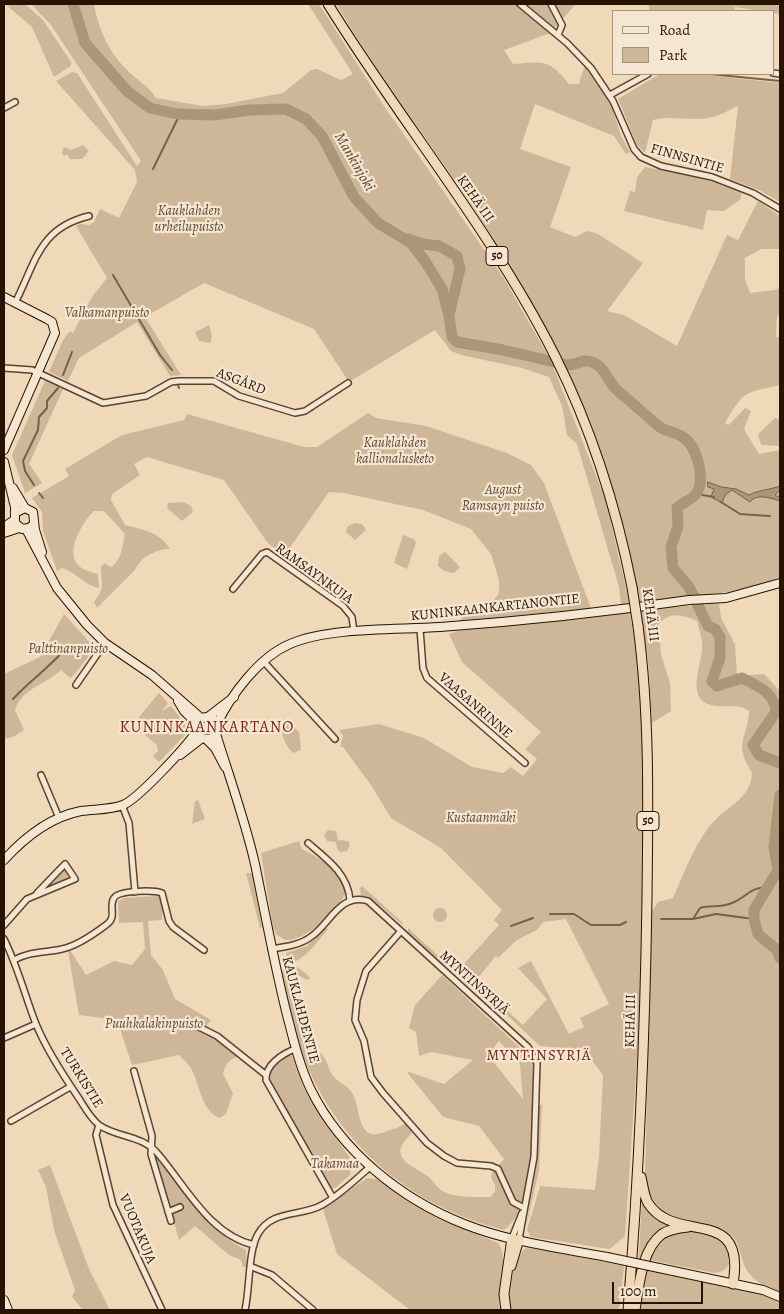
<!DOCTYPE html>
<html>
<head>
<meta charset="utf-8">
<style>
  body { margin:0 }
  #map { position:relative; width:784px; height:1314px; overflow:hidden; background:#f0d9b8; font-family:Alegreya,serif }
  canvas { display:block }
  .frame { position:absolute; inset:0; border:5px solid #271300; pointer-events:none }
  .legend { position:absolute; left:612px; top:10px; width:162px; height:65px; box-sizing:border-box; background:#f5e6d1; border:1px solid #a3927d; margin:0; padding:6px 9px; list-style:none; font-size:15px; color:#271300 }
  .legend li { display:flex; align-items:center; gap:10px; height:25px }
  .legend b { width:25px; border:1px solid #a3927d }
  .scale { position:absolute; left:612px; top:1282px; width:91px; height:22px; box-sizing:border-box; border:2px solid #271300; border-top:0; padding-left:6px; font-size:15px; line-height:18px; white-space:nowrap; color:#271300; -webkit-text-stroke:4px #f5e6d1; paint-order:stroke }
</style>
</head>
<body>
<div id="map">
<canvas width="784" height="1314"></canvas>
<div class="frame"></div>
<ul class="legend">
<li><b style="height:6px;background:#f5e6d1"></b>Road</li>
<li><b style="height:14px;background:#ceb799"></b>Park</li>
</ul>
<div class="scale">100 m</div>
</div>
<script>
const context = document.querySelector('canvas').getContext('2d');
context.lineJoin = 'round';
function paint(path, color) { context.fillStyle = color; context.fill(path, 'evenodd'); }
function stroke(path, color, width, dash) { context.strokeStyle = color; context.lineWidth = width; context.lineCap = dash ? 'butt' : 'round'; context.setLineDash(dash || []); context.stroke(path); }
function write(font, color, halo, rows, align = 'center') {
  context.font = font + ' Alegreya,serif'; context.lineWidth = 4.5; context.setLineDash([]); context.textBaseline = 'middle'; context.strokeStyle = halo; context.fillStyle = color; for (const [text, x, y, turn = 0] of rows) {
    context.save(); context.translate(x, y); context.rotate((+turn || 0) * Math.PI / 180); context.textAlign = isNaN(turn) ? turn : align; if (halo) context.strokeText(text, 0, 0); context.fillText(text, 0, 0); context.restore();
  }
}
const green = new Path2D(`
  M5,4H25L43,20L71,62V66L54,77L32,27Z
  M31,4H94C98,28 108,51 126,69C136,80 148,85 156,98L203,106L226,104L283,93L311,70L317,69L341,80L353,74L308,4H319L382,103L503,277L550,359L606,501L630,605L621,606L619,587L577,444L567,435L562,406L549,377L522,368L461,355L451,351L435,330L349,382L314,329L204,283L145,317L181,375L170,376L137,322L79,358L68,381L49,372L63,340L70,331L73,333L92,297L107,278L76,226L80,224L89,225L94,222L100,209L119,218L137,182L135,170L56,81L72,72L77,73L137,166L141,161L51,25Z
  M336,4H576L550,33L504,50L513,64C544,62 548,58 569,84H579L585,64L610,100L621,136L630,152L626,154L614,136L535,104L520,149L571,167L550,227L575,237L587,231L598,234L643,263L607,311L624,315L677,346L727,235L738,240L758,201L780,216V249H761L745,258V280L750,293L775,290L780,287V314L777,316L776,337H780V385C742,394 745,390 725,423L729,425L745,408L751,411L744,429L759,454L780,450V577C735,596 687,596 640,604C622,503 588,407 540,317C481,207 400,110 336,4Z
  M649,4H780V14L735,7L734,11H649Z
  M660,74H697L780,83V202L759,190L730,179L738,106C729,110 718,117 708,118C689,121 671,115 653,120L645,153L637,145L618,99Z
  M83,145L89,151L82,159H70L67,154L64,156L62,153L64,147L71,150Z
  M645,167L705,179L741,193V199L724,211L707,210L703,230L624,211L630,191L635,192L637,177Z
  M209,325L212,336L210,343L199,341L195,332Z
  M45,381L63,389L29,464L42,483L25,493L12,455Z
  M368,413L376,418L426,426L507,453L531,465L544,483L591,608L457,622L474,609L494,600L499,593V580L491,554L471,529L423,510L344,493L329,492L284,556L267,542L224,480L147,457L134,464L140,475L112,494L111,500L125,525C143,530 160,532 170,549C158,548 139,558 135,570L97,608L94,602C106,586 101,585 101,567L104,563L111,567C121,562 123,544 125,534L104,511H94C83,522 66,548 77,564C82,570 91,572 98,574L99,588C84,585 76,572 62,568L57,571L43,531L42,512L32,498L69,476L65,469L122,435L184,420L187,414L304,447H317Z
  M775,418L780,420V446L761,445L758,434Z
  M183,502L191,506L193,512L182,521L167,508L168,503Z
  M355,523L362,524L366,530L355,540L346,532L348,526Z
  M403,535L414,539L416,543L407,569L394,563Z
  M445,552L460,567L454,573L444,571L438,566L439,556Z
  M719,603L721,618L735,644L737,676L764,674L780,691V1292C764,1286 749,1280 743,1262C740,1254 739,1244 733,1237C727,1232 716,1228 708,1226C671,1216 651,1216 645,1173L652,911L658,902L673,898C685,871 697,837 718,817C733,804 751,795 752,773C733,741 747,742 749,711C736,702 725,709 711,705C685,698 702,665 702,648C703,640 699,630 697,621C683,615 670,611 659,624L661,654L670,683L671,711L652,723L648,660L640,610Z
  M630,612L638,663L643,732V904L641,1001L625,1236L610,1249L531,1237L527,1230L540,1186L595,1190L599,1156L603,1075L584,1050L540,1046L478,988L480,986L523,1025L547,999L518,968L531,961L569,1034L584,1027L580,1018L609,1004L566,919L543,922L537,930L517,940L498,958L496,956L473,984L455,967L458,963L462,966L499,925L494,920L502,910L441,848L391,818L371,785L343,747H340L343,736L339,730L379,724L424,738L472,767L503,773L511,767L523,776L537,759L526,750L527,747L541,732L462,662L449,634L460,630Z
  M64,614L95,648L74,675L70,678L61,670C45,685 22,688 15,710L24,730L13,737L4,739V674L40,657Z
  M159,693L168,703L162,711L171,706L187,727L185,735L159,762L153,756L158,751L157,745L138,729L139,717Z
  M285,719L299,732L301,750L293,753C284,744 278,729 285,719Z
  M198,800L205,819L192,824L195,801Z
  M328,830L336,831L338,840L348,841L350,845L347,851L340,852L337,849L336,842L327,841L324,835Z
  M299,841L302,849C319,858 345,872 345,894C337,911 305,942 285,940L277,935L273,928L261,853Z
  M62,870H65L69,880L44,889Z
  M246,873H251L253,876L262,927L260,928Z
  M362,886L403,923V925L373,900L361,896L360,888Z
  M158,896L162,900V920L148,921L151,955L163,970L175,999L211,1020L206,1026L244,1054C232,1058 226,1061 223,1074L233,1093L226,1114L219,1118C202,1110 200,1087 192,1070C189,1065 184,1060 179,1055L132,1065L117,1020L79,1015L68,951L70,950L86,975L114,961L132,965L145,949L143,922L119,923L118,902L123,898Z
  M433 915a7 7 0 1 1 14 0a7 7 0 1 1-14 0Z
  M325,928L328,929C319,939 303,964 288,962L286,953L307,946Z
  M408,928L448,965H444L408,932Z
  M296,966L310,977L308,980L295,974L291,981L313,1048C332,1059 324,1067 335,1078C340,1084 348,1085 352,1093C362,1109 356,1144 385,1132C393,1128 399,1129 406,1122L414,1131C388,1155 403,1161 426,1175C432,1179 435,1185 440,1189C449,1198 478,1197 490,1197L495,1192V1185L491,1178L492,1173L504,1159L479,1126L443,1117L406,1071L444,1084L473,1060L431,1052L419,1056L416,1032L409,1028L415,1005L442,975L533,1060C532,1099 539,1207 504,1230C420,1209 352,1157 313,1079C296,1046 290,1008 282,973L284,968ZM499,1041L520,1064L523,1099L488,1055Z
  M288,1055L292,1056L306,1093L352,1161L350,1175L335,1188L329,1187L268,1081L271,1070Z
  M542,1104L539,1170L526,1228L536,1169L539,1106Z
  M155,1155L193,1205L229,1240L246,1250L247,1267H243L241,1260L229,1255L195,1226L179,1240L172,1215L183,1208L182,1203L172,1208L169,1206Z
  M50,1165L89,1269L110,1310H83L72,1297L75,1290L54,1230L46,1187L38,1170Z
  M367,1178L377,1179L435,1217L498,1243C510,1258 496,1290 500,1310H410L337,1254L323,1209Z
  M642,1198L678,1225L671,1227L638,1271Z
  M680,1231C693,1231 712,1233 723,1242C736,1254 732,1272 714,1273L649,1260C656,1244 664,1237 680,1231Z
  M526,1248L544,1250L624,1266L619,1310H511C507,1297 513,1255 526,1248Z
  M646,1270L772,1297L780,1300V1310H638Z`);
const water = new Path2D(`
  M708,482L721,487L736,489L749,495C759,490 769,490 780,486V490L775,495L780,498V501C770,498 757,493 750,502L732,490L725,495L722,503L711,497L714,489L708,487Z`);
const stream = new Path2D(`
  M709,74L780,81
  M153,169L180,114
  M113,275L160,355L172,370
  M63,375L72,352
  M178,385L179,388
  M34,485L25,471L23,461L38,430L39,417L47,408V401L58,388
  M39,493L43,498
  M696,494L714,497
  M721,502L740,514L770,516
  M13,699C29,681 48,669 64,650
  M780,795V796
  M777,811H780
  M550,914H574L591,925H620L626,922
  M661,919H693L716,914L754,919
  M693,919L700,908C711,905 721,908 732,903C748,897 747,888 768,887
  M511,926L533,918`);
const river = new Path2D(`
  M73,4L85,43L128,92L150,108L177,114L215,115L249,110L286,109L306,119L322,136L354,197L378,223L411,243L425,261L442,289L449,315L452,337L457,342L503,350L567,365C576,366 582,358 592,362C605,366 608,383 619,392C633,403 646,416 660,427C667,432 677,432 684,438C697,446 706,481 696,494C692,499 683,503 677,508L678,526L671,547L673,568L689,587L708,626L715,629L720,637V658L712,681L717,686L742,678C758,686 775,693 776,712L753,745L759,755L780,763
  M408,239L423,244L439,246L457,256L460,269L450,311
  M780,795L774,847L778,870L754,910V919L758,934L777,950L780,958`);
const street = new Path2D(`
  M520,4L567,43L591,68L613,101L634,149L641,157L661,166L712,177L753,193L780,209
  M551,4L562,25L558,35
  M773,73L780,74
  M610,95L648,74
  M4,108L15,102
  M15,303C36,262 39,228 89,216
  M4,368L32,370L103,403L146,396L171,382L179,381H214L239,396L295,413L305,411L348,383
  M233,589L262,554L267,552L343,606L352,617L354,632
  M420,629L423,668L427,678L525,763
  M264,662L335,739
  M76,685L105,643
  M41,775L59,818
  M122,805L129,823L135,892
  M308,843C327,859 348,874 350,900
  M4,925L27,899L75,879L65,864L37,893
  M401,931L366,971L357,1000L355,1020L364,1041L371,1077L383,1093L427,1143L444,1156L457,1163L491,1166L498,1169L513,1202L524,1208
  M4,939C18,967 25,996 36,1024C46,1049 63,1075 78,1097C84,1106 90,1118 99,1125C117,1138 142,1134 159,1155C186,1187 210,1235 254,1245
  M271,949C285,947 301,945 312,936C330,923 341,892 368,901L528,1047L537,1063L534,1157L519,1239
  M14,960C30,951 45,953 62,949C77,946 94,934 106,925C118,917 108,907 114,898C119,890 154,890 162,893L169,921L173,927L204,950
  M195,1025L217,1036L266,1075
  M4,1038L36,1024
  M295,1049C282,1054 265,1065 266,1080L333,1198
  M134,1071L152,1136L151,1154L171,1221
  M11,1121L70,1087
  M99,1125L96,1135L113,1205L162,1310
  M168,1212L180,1207
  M512,1238L522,1213
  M252,1267L272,1275L313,1310
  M245,1310C250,1289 248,1251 258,1234C272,1209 301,1217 322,1205C340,1195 355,1180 371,1166`);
const secondary = new Path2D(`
  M4,297L47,319L52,322L55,333L4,450
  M4,462L15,507V523L22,529L29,528L34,524
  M13,488L25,508
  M15,513L25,508L33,512L35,530L42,552
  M4,527L14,520
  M26,529L57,588L87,625L105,643L152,675L201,718
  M4,533L19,528
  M178,701L184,711L196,723
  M196 728a11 11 0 1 1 22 0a11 11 0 1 1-22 0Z
  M208,717L234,697
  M217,724C231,695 259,657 290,644C328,627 397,630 440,627C523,621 607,612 689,600L726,598L780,583
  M216,734C229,776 245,820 255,864C265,913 274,962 286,1011C293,1038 299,1065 311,1090C342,1152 401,1199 464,1224C509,1242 560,1248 607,1257
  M206,739L215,748L225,767
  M180,755L202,738
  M4,860C24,838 50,817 81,811C94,809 110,810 123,805C138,799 186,747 196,732
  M659,1268L763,1290L780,1297
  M4,1300L8,1310`);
const highway = new Path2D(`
  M328,4C401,122 492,231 555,356C592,430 616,506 632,587
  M641,1177C643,1186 644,1196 648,1203C675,1246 747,1203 733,1284
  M511,1266L519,1239
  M506,1310L504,1294L512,1238
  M628,1310C639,1173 645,1036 647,898C648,807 650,717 638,626
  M635,1310C639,1287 641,1250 662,1234C670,1229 679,1228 688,1227`);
const secondaryBridge = new Path2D(`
  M607,1257L659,1268`);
const highwayBridge = new Path2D(`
  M632,587L638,626`);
const shields = [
  [497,256,22],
  [648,821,22]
];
const shieldNames = [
  ["50",497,256],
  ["50",648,821]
];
const streetNames = [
  ["FINNSINTIE",687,159,16],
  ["KEHÄ III",475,199,55],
  ["ASGÅRD",241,382,21],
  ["RAMSAYNKUJA",314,574,36],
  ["KUNINKAANKARTANONTIE",495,608,-6],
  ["KEHÄ III",650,615,82],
  ["VAASANRINNE",475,706,41],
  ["MYNTINSYRJÄ",474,983,42],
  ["KAUKLAHDENTIE",300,1010,75],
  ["KEHÄ III",631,1021,-89],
  ["TURKISTIE",81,1078,58],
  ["VUOTAKUJA",137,1229,67]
];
const parkNames = [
  ["Kauklahden",189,212],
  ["urheilupuisto",189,228],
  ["Valkamanpuisto",107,314],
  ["Kauklahden",395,444],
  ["kallionalusketo",395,460],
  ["August",503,491],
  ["Ramsayn puisto",503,507],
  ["Palttinanpuisto",68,650],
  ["Kustaanmäki",481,819],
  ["Puuhkalakinpuisto",154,1025],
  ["Takamaa",335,1165]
];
const waterNames = [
  ["Mankinjoki",354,162,60]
];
const neighbourhoodNames = [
  ["MYNTINSYRJÄ",539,1056]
];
const quarterNames = [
  ["KUNINKAANKARTANO",207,728]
];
paint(green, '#ceb799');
paint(water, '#ac9679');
stroke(water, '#776249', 1);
stroke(stream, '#776249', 2);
stroke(river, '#ac9679', 11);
stroke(street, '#59442e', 8);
stroke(secondary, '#271300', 10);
stroke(highway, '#271300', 11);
stroke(street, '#f5e6d1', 5);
stroke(secondary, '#f5e6d1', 8);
stroke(highway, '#f0d9b8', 9);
stroke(secondaryBridge, '#271300', 10, []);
stroke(highwayBridge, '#271300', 11, []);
stroke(secondaryBridge, '#f5e6d1', 8);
stroke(highwayBridge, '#f0d9b8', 9);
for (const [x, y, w] of shields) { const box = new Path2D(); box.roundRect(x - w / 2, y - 9.5, w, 19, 4); context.fillStyle = '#f5e6d1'; context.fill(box); stroke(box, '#271300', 1); }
write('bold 12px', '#271300', null, shieldNames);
write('14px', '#271300', '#f5e6d1', streetNames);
write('italic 14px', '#614c36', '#f5e6d1', parkNames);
write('italic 15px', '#5c4730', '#f5e6d1', waterNames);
context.letterSpacing = '1px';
write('15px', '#7a1f14', '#f5e6d1', neighbourhoodNames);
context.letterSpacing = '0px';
context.letterSpacing = '1px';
write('16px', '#7a1f14', '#f5e6d1', quarterNames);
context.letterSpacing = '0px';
</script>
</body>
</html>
